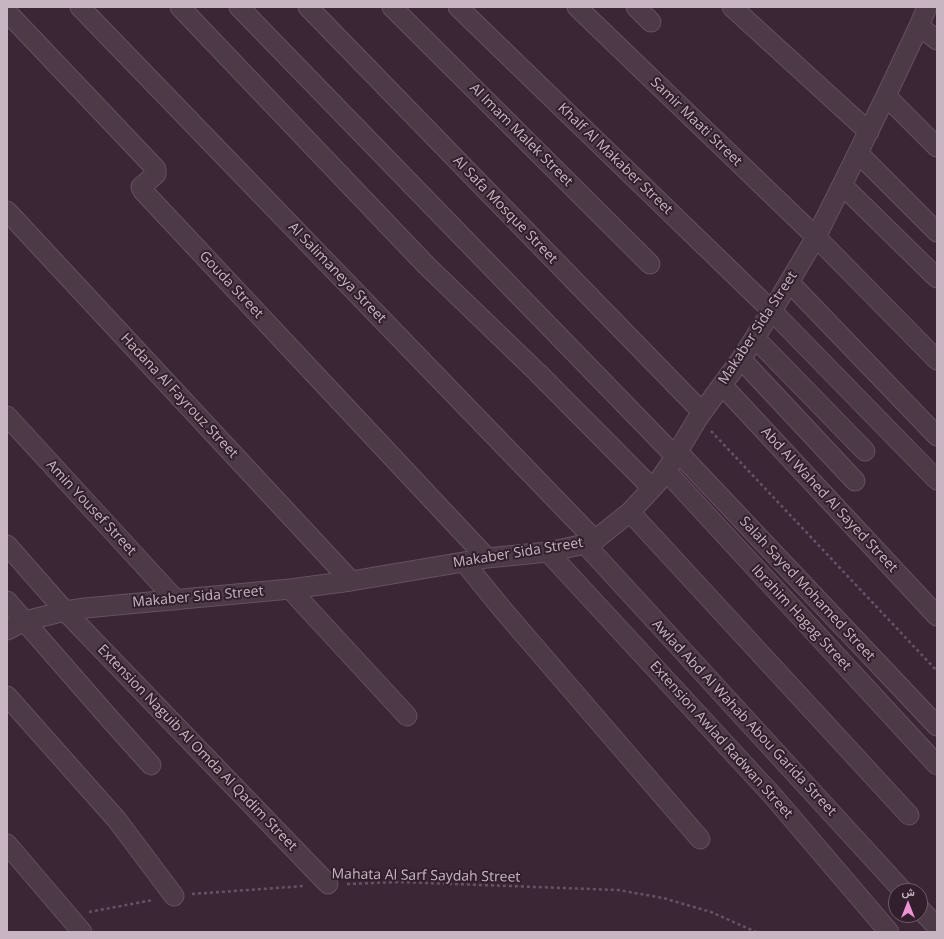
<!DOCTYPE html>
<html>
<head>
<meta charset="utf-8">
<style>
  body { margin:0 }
  #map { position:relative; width:944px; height:939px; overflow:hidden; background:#3b2636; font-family:"Open Sans",Vazirmatn,sans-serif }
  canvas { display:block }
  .frame { position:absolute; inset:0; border:8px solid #c7b6c2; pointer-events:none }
  .north { position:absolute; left:888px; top:883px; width:40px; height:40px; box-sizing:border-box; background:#311f2c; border:1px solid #6d5b68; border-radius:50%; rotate:0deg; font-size:11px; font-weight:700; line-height:16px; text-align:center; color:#c7b6c2 }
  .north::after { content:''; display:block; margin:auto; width:14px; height:18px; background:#ee93d3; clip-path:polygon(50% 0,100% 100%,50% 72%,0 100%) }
</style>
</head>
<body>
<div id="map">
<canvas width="944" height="939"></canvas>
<div class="frame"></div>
<div class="north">ش</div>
</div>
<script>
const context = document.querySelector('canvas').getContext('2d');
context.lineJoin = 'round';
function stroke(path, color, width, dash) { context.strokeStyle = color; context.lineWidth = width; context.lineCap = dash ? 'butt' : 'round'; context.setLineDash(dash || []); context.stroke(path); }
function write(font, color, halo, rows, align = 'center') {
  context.font = font + ' "Open Sans",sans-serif'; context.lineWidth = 4; context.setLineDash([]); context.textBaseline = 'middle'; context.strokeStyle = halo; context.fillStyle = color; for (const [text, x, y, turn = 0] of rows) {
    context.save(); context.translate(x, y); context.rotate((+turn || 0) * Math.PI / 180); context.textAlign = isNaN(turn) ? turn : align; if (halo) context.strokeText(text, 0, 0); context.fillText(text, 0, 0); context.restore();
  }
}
const path = new Path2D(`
  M711,431L937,671
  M347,884L399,882L618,890L663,898L711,912L756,932
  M192,894L304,886
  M89,912L153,900`);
const street = new Path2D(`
  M80,7L595,540
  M180,7L426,265L538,373L652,488
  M239,7L675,456
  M308,7L702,412
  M392,7L650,264
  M458,7L772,311L937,480
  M577,7L816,237L937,360
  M636,7L651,22
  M732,7L869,132
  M7,12L156,169V174L141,187L143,191L487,558
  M919,26L937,40
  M886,96L937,147
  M858,153L937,232
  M842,185L937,278
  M7,211L351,581
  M789,282L937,436
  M755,338L865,451
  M741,359L855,481
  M722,385L937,616
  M7,416L176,600
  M678,452L937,726
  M666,471L937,765
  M630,512L909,815
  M585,544L903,891
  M7,545L65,611L328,884
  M548,552L773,796L889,932
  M464,562L503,610L700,839
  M290,589L407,716
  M7,601L109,718L151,765
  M7,630L25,621L65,611L85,608L290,589L351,581L487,558L548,552L585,544L595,540L630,512L658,482L671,463L698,418L741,359L772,311L816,237L842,185L886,96L919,26L927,7
  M7,696L117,820L174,896
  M7,844L82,932
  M920,909L937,927`);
const streetNames = [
  ["Samir Maati Street",696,122,44],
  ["Al Imam Malek Street",521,135,45],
  ["Khalf Al Makaber Street",615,159,44],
  ["Al Safa Mosque Street",505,210,46],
  ["Al Salimaneya Street",337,273,46],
  ["Gouda Street",231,285,47],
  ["Makaber Sida Street",758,328,-57],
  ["Hadana Al Fayrouz Street",179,396,47],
  ["Abd Al Wahed Al Sayed Street",829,500,47],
  ["Amin Yousef Street",91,508,47],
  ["Makaber Sida Street",518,553,-9],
  ["Salah Sayed Mohamed Street",807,589,47],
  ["Makaber Sida Street",198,597,-5],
  ["Ibrahim Hagag Street",801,618,47],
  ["Awlad Abd Al Wahab Abou Garida Street",744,718,47],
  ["Extension Awlad Radwan Street",721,740,48],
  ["Extension Naguib Al Omda Al Qadim Street",197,748,46],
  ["Mahata Al Sarf Saydah Street",426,876,1]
];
stroke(street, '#64525f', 21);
stroke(path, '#635466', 2.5, [3, 3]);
stroke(street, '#4c3a47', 19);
write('14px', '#c7b6c2', '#311f2c', streetNames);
</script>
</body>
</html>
